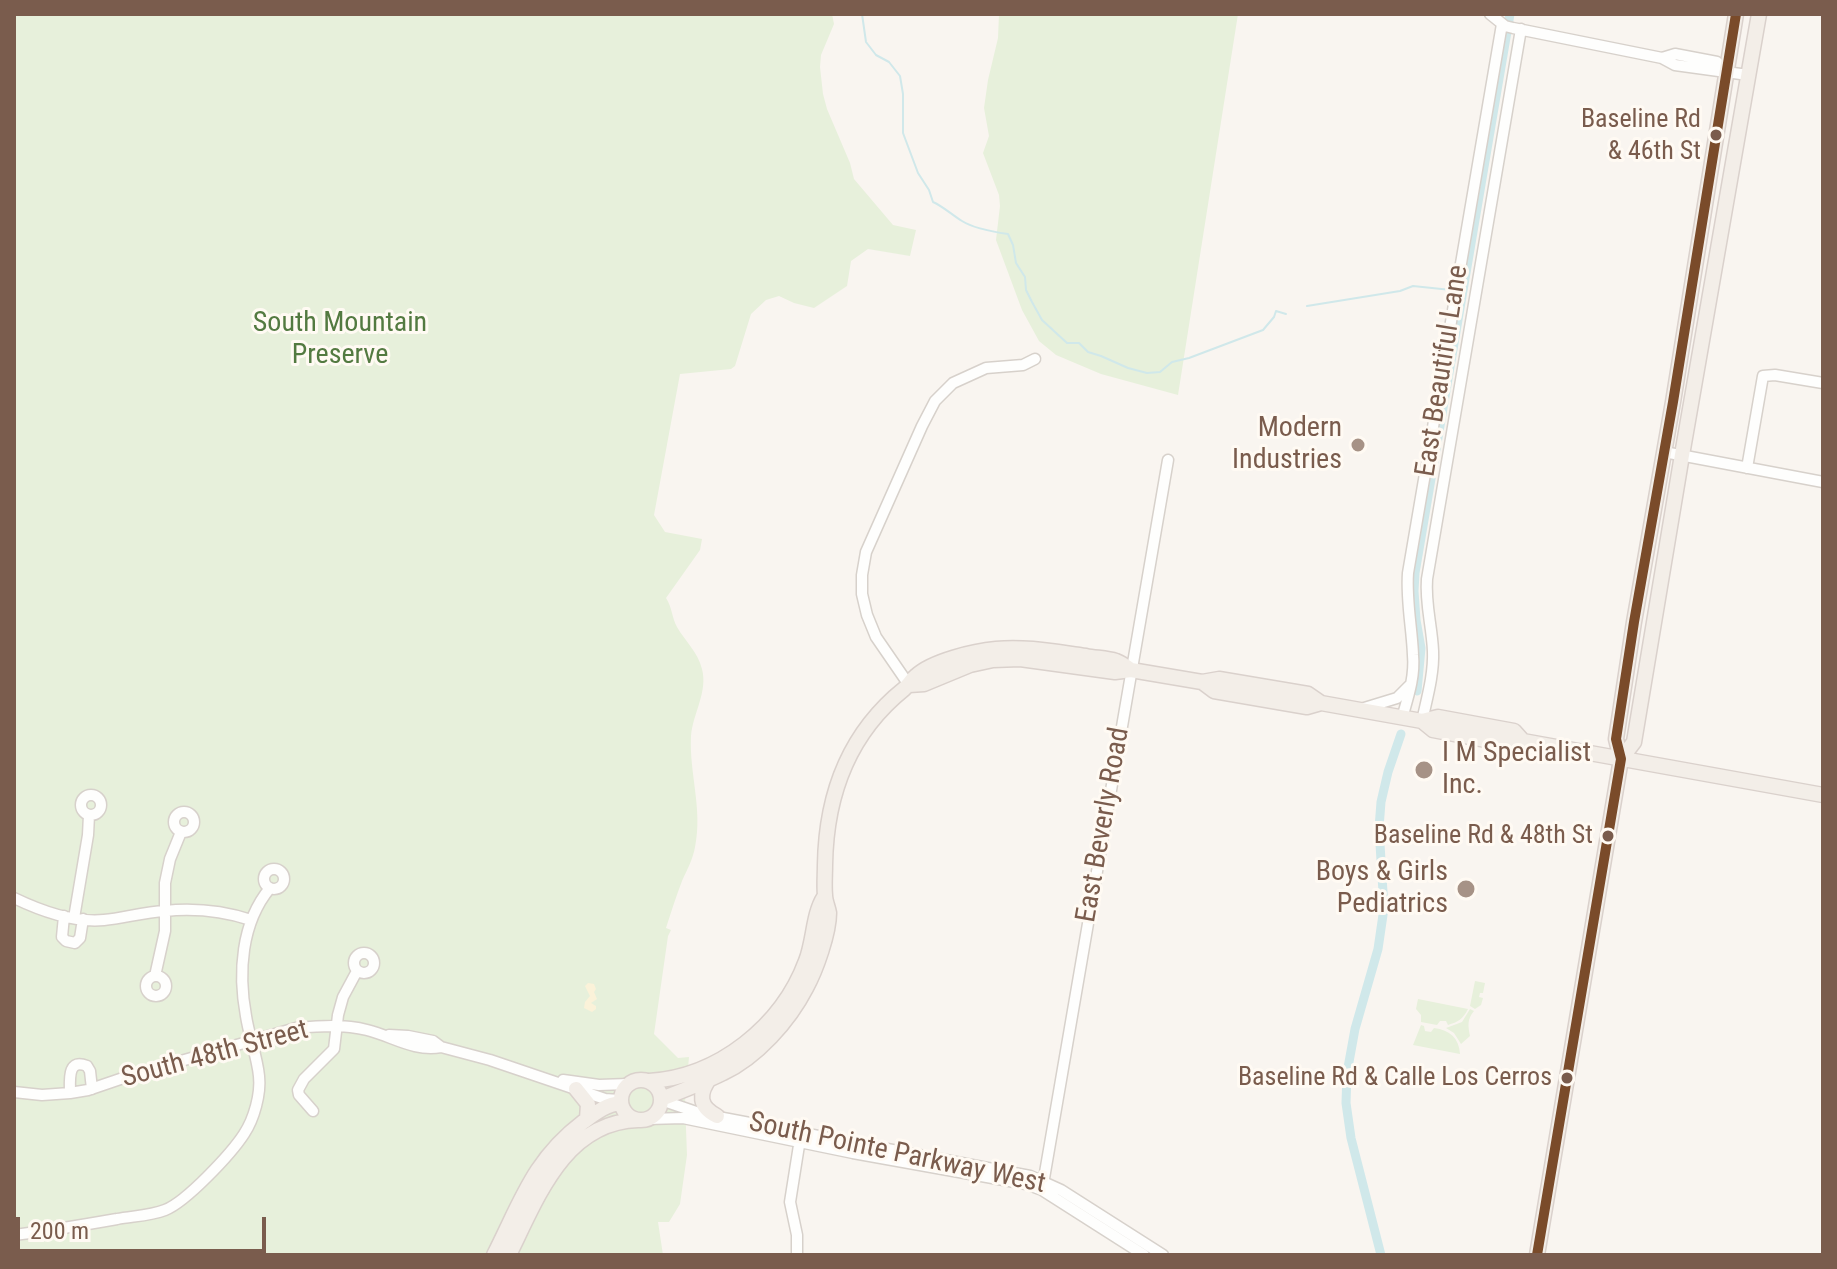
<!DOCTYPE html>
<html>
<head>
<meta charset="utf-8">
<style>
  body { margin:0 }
  #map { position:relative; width:1837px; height:1269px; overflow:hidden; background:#f9f5f0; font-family:"Roboto Condensed",sans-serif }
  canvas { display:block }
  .frame { position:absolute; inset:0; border:16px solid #7a5c4d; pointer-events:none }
  .scale { position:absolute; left:16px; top:1217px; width:250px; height:36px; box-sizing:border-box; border:4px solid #7a5c4d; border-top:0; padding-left:10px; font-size:24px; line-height:28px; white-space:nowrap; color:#7a5c4d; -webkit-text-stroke:6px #fffaf3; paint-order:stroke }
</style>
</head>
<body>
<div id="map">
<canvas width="1837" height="1269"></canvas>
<div class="frame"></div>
<div class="scale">200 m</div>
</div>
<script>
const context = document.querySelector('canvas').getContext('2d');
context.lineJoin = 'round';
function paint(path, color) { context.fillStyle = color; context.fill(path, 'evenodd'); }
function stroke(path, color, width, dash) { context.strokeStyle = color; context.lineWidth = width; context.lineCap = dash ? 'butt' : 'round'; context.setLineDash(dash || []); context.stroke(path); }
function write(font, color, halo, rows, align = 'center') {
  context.font = font + ' "Roboto Condensed",sans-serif'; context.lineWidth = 6; context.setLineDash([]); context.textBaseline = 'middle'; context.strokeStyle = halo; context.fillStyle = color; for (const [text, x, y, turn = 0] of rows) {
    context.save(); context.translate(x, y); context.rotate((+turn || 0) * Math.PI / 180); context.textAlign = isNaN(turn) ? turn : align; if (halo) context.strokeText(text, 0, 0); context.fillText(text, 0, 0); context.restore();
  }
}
const green = new Path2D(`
  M14,14H832L834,24L821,55L820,67L823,94L827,109L850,163L854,179L893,225L916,230L910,256L868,249L851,261L847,286L814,308L794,303L779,296L766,300L751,314L735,366L731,369L680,374L654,515L665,532L702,539L700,550L666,598C672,607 672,618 677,627C685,641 698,652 702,669C708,692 693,713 691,736C689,773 703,809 695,847C693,859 687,870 682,881C676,897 671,912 666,928L671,930L668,936L654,1034L678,1058L689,1057L685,1102L687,1155L680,1204L669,1222H658L663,1255H14Z
  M999,14H1238L1178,395L1101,374L1056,355L1039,341L1022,310L996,240L1000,206L999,195L983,153L989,136L984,108L988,80L998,38Z
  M1475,981L1485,983L1483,993H1480L1479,997L1483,998L1481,1005L1475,1009L1470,1006Z
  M1418,999L1468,1009C1463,1019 1458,1022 1448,1025L1446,1021H1440L1437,1025L1421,1022V1015L1416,1009Z
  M1470,1009L1474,1011C1467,1019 1468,1026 1470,1036L1461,1044L1454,1033L1446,1028L1462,1022Z
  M1421,1025L1424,1026L1425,1031L1431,1032L1434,1028C1450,1030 1459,1038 1460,1054L1413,1045Z`);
const sand = new Path2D(`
  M588,983L594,984L596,989L594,992L597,999L591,1003L596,1006V1009L592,1012L584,1008L585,1002L590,996L585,986Z`);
const stream = new Path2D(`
  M862,14L866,42L876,55L889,62L900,76L903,94V133L918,173L929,190L933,202C944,207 952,215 962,221C973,228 994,232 1008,234L1013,245L1016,263L1025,277L1026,290L1032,302L1042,320L1067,343H1079L1088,352L1101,356L1128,368L1147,373L1160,372L1172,362L1189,358L1263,330L1274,317L1276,311L1286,314
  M1307,306L1400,291L1413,286L1451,290`);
const canal = new Path2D(`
  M1417,691L1421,648L1416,620L1414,591L1415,573L1510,14
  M1381,1255L1351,1138L1346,1103L1347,1073L1355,1029L1378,949L1384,908L1379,828L1381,802L1388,772L1401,734`);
const minor = new Path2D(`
  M1490,14L1505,26L1513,28L1662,58L1675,65L1748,75
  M1662,58L1675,54L1717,62L1726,71
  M1664,452L1823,482
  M1747,468L1763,376L1775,375L1823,383
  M909,685L876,637L867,615L862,594V575L866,552L922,426L935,401L953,383L986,368L1023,365L1035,359
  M1361,709L1397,698L1410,685
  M1402,718C1408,697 1415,677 1413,655C1412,628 1406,601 1408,573L1502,24
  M1422,721C1427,698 1434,674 1433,651C1432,626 1425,604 1427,579L1521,29
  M81 805a10 10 0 1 1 20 0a10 10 0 1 1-20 0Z
  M174 822a10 10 0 1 1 20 0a10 10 0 1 1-20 0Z
  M264 879a10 10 0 1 1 20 0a10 10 0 1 1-20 0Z
  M14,898C41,911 73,923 104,920C124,918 144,912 165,911C194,908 223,911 251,920
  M64,916L62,937L66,941L75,943L80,938L83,919
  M74,918L88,835L89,815
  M354 963a10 10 0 1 1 20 0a10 10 0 1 1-20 0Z
  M155,976L165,931V883L170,859L181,832
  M146 986a10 10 0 1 1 20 0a10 10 0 1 1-20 0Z
  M389,1035L408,1036L433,1041L441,1047L490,1060L605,1099L619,1100
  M563,1080L599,1085L628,1084
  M14,1092L42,1095L70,1093L88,1090L132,1075L296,1028C319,1026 344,1024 367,1030C392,1036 414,1052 441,1047
  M70,1093C70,1080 67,1058 87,1066L90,1071L92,1089
  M661,1100L702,1114L1030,1176L1061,1190L1163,1255
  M313,1111L299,1095L298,1090L304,1079L334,1049L338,1015L343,997L357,971
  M648,1119L683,1118L853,1153L1026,1184L1042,1190L1144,1255
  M1042,1190L1168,460
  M14,1235C48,1231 83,1225 117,1219C132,1216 150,1216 165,1210C186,1202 231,1154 244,1134C254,1119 261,1094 259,1076C257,1056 249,1036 246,1016C238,973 241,923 270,888
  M797,1255V1235L790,1202L800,1139`);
const major = new Path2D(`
  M1202,682L1214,691L1307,707L1321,703L1422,721L1438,717L1514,731L1523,741
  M909,685L924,684L970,665L993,660L1020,659L1115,672L1131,670L1202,682L1219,679L1308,694L1321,703
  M1422,721L1433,730L1512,745L1523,741L1823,795
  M1621,759L1634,742L1682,455L1759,14
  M710,1078C698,1094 699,1107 717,1116
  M621 1100a20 20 0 1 1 40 0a20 20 0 1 1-40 0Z
  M649,1081C718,1077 782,1026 806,961C814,941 813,914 824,897
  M576,1089L588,1104L587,1119
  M661,1099C682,1091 703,1083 723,1073C757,1057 789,1021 806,988C816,970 829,933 829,913C828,907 825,901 825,895C824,885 825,875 825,865C826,795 848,734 904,689C909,685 911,680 916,676C932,661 974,651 996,649C1026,646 1056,652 1086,656C1095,658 1107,658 1116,661C1121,663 1127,667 1131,670
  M494,1255C521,1202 533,1160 583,1122C594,1114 606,1104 621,1103
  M509,1255C537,1199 564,1122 638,1120
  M1537,1255L1621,759L1616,739L1634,622L1673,402L1736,14`);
const bus1 = new Path2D(`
  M1537,1255L1621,759L1616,739L1634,622L1673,402L1736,14`);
const markers = [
  [1716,135,7,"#7a5c4d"],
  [1358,445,8,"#a69286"],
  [1424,770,10,"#a69286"],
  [1608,836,7,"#7a5c4d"],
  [1466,889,10,"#a69286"],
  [1567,1078,7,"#7a5c4d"]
];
const busNames = [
  ["Baseline Rd",1701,120],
  ["& 46th St",1701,152],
  ["Baseline Rd & 48th St",1593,836],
  ["Baseline Rd & Calle Los Cerros",1552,1078]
];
const parkNames = [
  ["South Mountain",340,324],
  ["Preserve",340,356]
];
const streetNames = [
  ["East Beautiful Lane",1443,371,-81],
  ["East Beverly Road",1104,825,-80],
  ["South 48th Street",215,1055,-15],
  ["South Pointe Parkway West",897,1154,12]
];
const poiNames = [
  ["Modern",1342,429],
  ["Industries",1342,461],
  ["I M Specialist",1442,754,"left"],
  ["Inc.",1442,786,"left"],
  ["Boys & Girls",1448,873],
  ["Pediatrics",1448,905]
];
paint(green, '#e7f0db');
paint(sand, '#fbf2d9');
stroke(stream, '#d0e8ea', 2);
stroke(canal, '#d0e8ea', 9);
stroke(minor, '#d7d1cb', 13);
stroke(major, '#dad1cc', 17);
stroke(minor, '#fefefd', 10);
stroke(major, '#f3eee8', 14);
stroke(bus1, '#7a4b2a', 10);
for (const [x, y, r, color] of markers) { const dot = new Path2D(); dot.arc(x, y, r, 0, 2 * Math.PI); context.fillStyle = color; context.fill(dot); stroke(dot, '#fffaf3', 3); }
write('26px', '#7a5c4d', '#fffaf3', busNames, 'right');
write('28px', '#537a41', '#fffaf3', parkNames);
write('28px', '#7a5c4d', '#fffaf3', streetNames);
write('28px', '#7a5c4d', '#fffaf3', poiNames, 'right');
</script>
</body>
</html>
